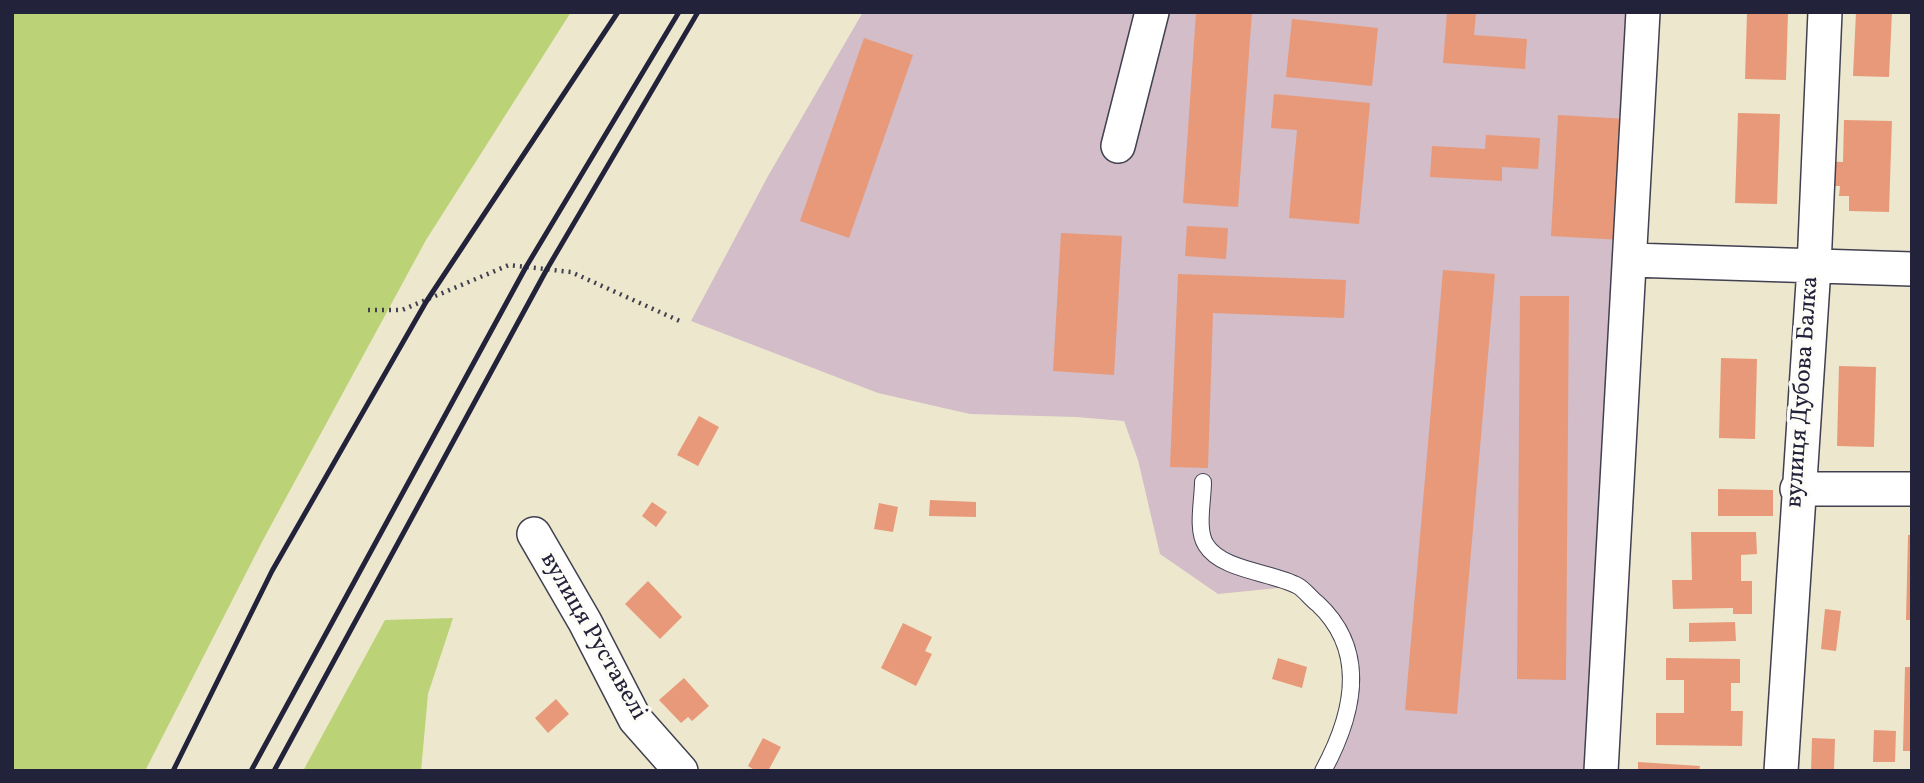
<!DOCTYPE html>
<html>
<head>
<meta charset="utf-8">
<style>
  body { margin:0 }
  #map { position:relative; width:1924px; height:783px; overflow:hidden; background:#ede8cd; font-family:Vollkorn,serif }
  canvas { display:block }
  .frame { position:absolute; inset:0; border:14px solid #22223b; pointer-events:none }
</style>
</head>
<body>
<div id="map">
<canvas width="1924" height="783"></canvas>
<div class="frame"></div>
</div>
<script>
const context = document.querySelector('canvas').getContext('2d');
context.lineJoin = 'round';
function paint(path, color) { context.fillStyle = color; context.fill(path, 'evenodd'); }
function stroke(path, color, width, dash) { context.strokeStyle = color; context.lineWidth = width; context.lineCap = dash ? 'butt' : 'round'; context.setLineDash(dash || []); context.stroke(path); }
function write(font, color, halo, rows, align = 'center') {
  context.font = font + ' Vollkorn,serif'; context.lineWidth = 7; context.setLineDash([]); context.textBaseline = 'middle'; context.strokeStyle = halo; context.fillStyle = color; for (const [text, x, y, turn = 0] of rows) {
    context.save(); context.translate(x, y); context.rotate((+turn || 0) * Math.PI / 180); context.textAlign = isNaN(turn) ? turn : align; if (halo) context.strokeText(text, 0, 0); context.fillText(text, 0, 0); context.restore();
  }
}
const industrial = new Path2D(`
  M863,12H1643L1601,771H1323L1352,695L1334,619L1298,586L1218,594L1160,554L1138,460L1124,421L1076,417L970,414L878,393L691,321L768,176Z`);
const green = new Path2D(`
  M12,12H571L426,240L263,540L145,771H12Z
  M453,618L428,694L421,771H303L385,620Z`);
const building = new Path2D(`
  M1196,12H1252L1238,207L1183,203Z
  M1447,12H1476L1474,35L1527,39L1525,69L1443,63Z
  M1747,12H1788L1786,80L1745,79Z
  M1856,12H1892L1889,77L1853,76Z
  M1292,19L1378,28L1372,86L1286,77Z
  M864,38L913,55L849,238L800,221Z
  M1274,94L1370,103L1359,224L1289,218L1297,130L1271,128Z
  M1738,113L1780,114L1777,204L1735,203Z
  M1558,115L1628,119L1622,240L1551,236Z
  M1844,120L1892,121L1889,212L1849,211V196H1839L1840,186H1820L1821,161L1843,162Z
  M1486,135L1540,138L1538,169L1502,167V181L1430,177L1432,146L1485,149Z
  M1187,226L1228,228L1226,259L1185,256Z
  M1061,233L1122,236L1114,375L1053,371Z
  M1443,270L1495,274L1457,714L1405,710Z
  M1178,274L1346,280L1344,318L1213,313L1208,468L1170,467Z
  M1520,296H1569L1566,680L1517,679Z
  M1721,358L1757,359L1755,439L1719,438Z
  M1839,366L1876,367L1874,447L1837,446Z
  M699,416L719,427L698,466L677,455Z
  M1718,489L1773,490V516H1718Z
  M930,500L976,502V517L929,516Z
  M652,502L667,512L656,527L642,516Z
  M879,503L898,507L893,532L874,529Z
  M1691,532H1756L1757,554L1741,555V581H1752V614H1733V608L1673,609L1672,580H1692Z
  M1908,535H1912V620H1906Z
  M648,581L682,617L660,639L625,604Z
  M1825,609L1841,611L1836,651L1821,649Z
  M1735,622L1736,641L1689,642V623Z
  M903,623L932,637L925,651L932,654L916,686L881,668Z
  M1278,658L1307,667L1302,688L1272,679Z
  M1666,658L1740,659V683H1731V711H1743L1742,746L1656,745V713H1684V680H1666Z
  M1905,667H1912V751H1903Z
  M684,678L709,706L692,721L688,717L681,723L659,700Z
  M556,699L569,714L548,733L535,718Z
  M1874,730L1896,731L1895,762H1873Z
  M763,738L781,747L768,771H756L748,766Z
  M1812,738L1835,739L1834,771H1811Z
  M1638,762L1700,766L1699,771H1638Z`);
const path = new Path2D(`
  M368,310H402L509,265L571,272L682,322`);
const service = new Path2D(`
  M1203,482C1203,500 1196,530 1206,545C1222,571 1273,572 1298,586C1305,590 1311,599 1318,604C1369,652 1353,716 1323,771`);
const minor = new Path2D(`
  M1118,146L1152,12
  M1631,260L1912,269
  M1797,489H1912
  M534,534L585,622L635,719L681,771
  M1601,771L1643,12
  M1781,771L1814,267L1825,12`);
const rail = new Path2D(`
  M173,771L272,571L426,302L618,12
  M251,771L526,267L679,12
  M274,771L547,269L698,12`);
const streetNames = [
  ["вулиця Дубова Балка",1804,392,-86],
  ["вулиця Руставелі",592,637,60]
];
paint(industrial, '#d2bdc8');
paint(green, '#bbd277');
paint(building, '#e89979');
stroke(service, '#404051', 18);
stroke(minor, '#404051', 36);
stroke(path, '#404051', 4.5, [2, 5]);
stroke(service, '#fff', 16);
stroke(minor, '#fff', 33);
stroke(rail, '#22223b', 5);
write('24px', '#22223b', '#fdfcf7', streetNames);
</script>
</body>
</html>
